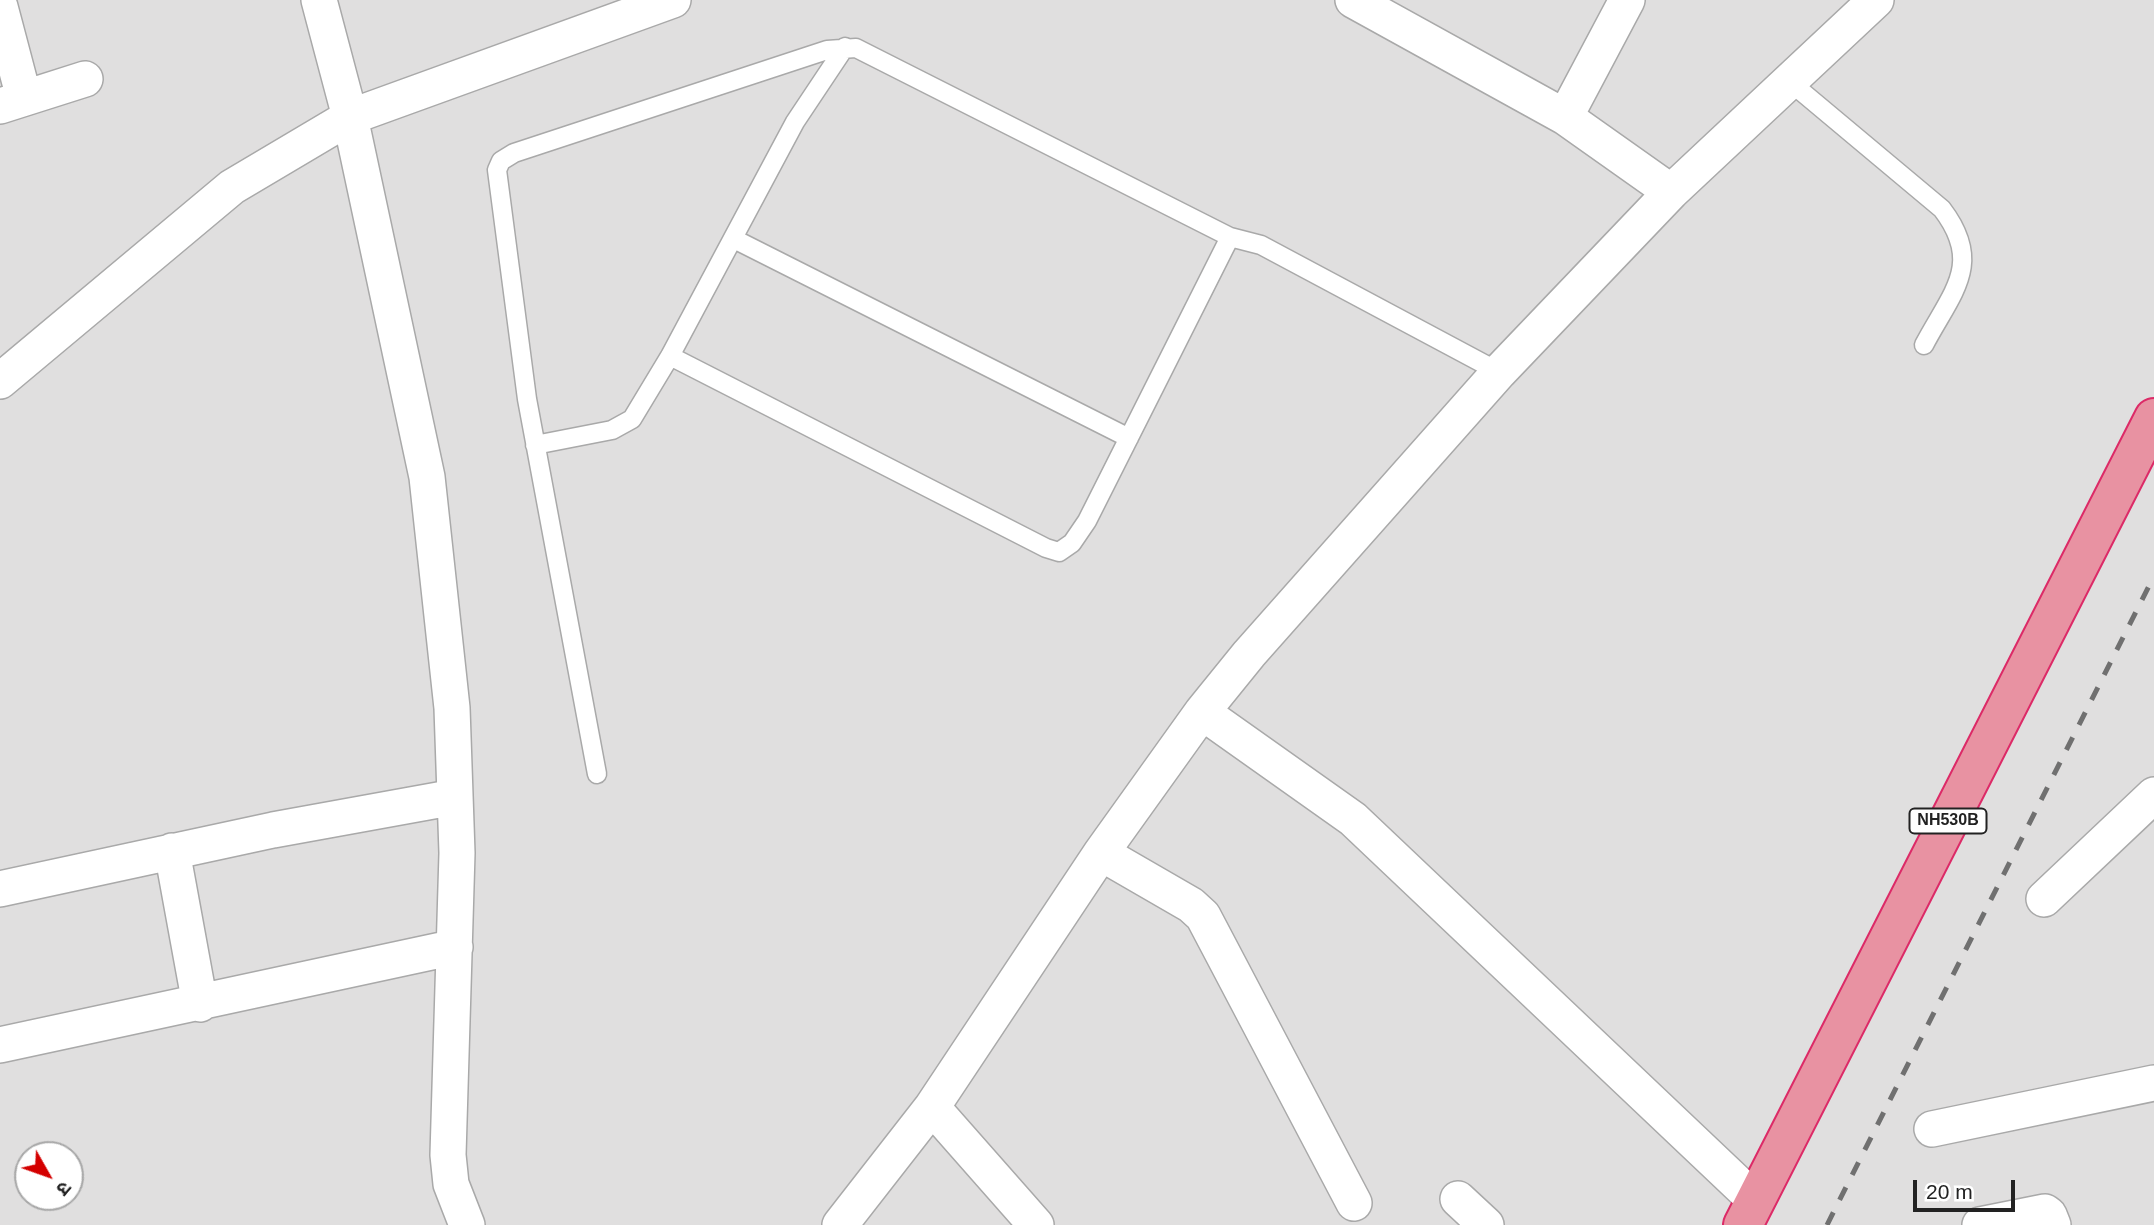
<!DOCTYPE html>
<html>
<head>
<meta charset="utf-8">
<style>
  body { margin:0 }
  #map { position:relative; width:2154px; height:1225px; overflow:hidden; background:#f2efe9; font-family:Helvetica,"Noto Sans Devanagari",sans-serif }
  canvas { display:block }
  .north { position:absolute; left:14px; top:1141px; width:70px; height:70px; box-sizing:border-box; background:#fff; border:2px solid #a7a7a7; border-radius:50%; rotate:130deg; font-size:19px; font-weight:700; line-height:28px; text-align:center; color:#222 }
  .north::after { content:''; display:block; margin:auto; width:24px; height:32px; background:#d40000; clip-path:polygon(50% 0,100% 100%,50% 72%,0 100%) }
  .scale { position:absolute; left:1913px; top:1180px; width:102px; height:32px; box-sizing:border-box; border:4px solid #222; border-top:0; padding-left:9px; font-size:21px; line-height:24px; white-space:nowrap; color:#222; -webkit-text-stroke:5px #fff; paint-order:stroke }
</style>
</head>
<body>
<div id="map">
<canvas width="2154" height="1225"></canvas>
<div class="north">उ</div>
<div class="scale">20 m</div>
</div>
<script>
const context = document.querySelector('canvas').getContext('2d');
context.lineJoin = 'round';
function paint(path, color) { context.fillStyle = color; context.fill(path, 'evenodd'); }
function stroke(path, color, width, dash) { context.strokeStyle = color; context.lineWidth = width; context.lineCap = dash ? 'butt' : 'round'; context.setLineDash(dash || []); context.stroke(path); }
function write(font, color, halo, rows, align = 'center') {
  context.font = font + ' Helvetica,sans-serif'; context.lineWidth = 5; context.setLineDash([]); context.textBaseline = 'middle'; context.strokeStyle = halo; context.fillStyle = color; for (const [text, x, y, turn = 0] of rows) {
    context.save(); context.translate(x, y); context.rotate((+turn || 0) * Math.PI / 180); context.textAlign = isNaN(turn) ? turn : align; if (halo) context.strokeText(text, 0, 0); context.fillText(text, 0, 0); context.restore();
  }
}
const residential = new Path2D(`
  M0,0H2154V1225H0ZM28,1155H70V1197H28Z`);
const lane = new Path2D(`
  M1789,81L1942,209C1984,264 1952,292 1924,345
  M734,239L1129,438
  M670,356L1046,548L1059,552L1072,543L1087,521L1230,237
  M535,445L612,430L632,419L670,356L795,122L845,47
  M597,774L527,399L497,170L501,161L514,153L827,50L856,48L1230,237L1261,245L1499,372`);
const street = new Path2D(`
  M319,0L350,117L427,477L452,708L457,853L448,1155L451,1184L467,1225
  M1353,0L1565,117L1671,192
  M0,7L24,98
  M0,106L85,79
  M1565,117L1627,0
  M0,381L232,187L350,117L673,0
  M1202,712L1353,819L1755,1200
  M172,851L200,1004
  M1101,853L1191,905L1203,916L1354,1203
  M0,889L273,830L455,797
  M2044,899L2154,795
  M0,1045L455,947
  M932,1107L1036,1225
  M1932,1129L2154,1083
  M1458,1199L1486,1225
  M840,1225L932,1107L1101,853L1202,712L1249,654L1499,372L1671,192L1876,0
  M1980,1225L2045,1212L2049,1215L2053,1225`);
const highway = new Path2D(`
  M1743,1225L2154,418`);
const rail = new Path2D(`
  M1827,1225L2154,576`);
const shields = [
  [1948,821,77]
];
const shieldNames = [
  ["NH530B",1948,821]
];
paint(residential, '#e0dfdf');
stroke(lane, '#a9a9a9', 21);
stroke(street, '#a9a9a9', 38);
stroke(highway, '#dc2a67', 42);
stroke(lane, '#fff', 18);
stroke(street, '#fff', 35);
stroke(highway, '#e892a2', 38);
stroke(rail, '#707070', 5, [14, 14]);
for (const [x, y, w] of shields) { const box = new Path2D(); box.roundRect(x - w / 2, y - 12.5, w, 25, 5); context.fillStyle = '#fff'; context.fill(box); stroke(box, '#222', 2); }
write('bold 16px', '#222', null, shieldNames);
</script>
</body>
</html>
